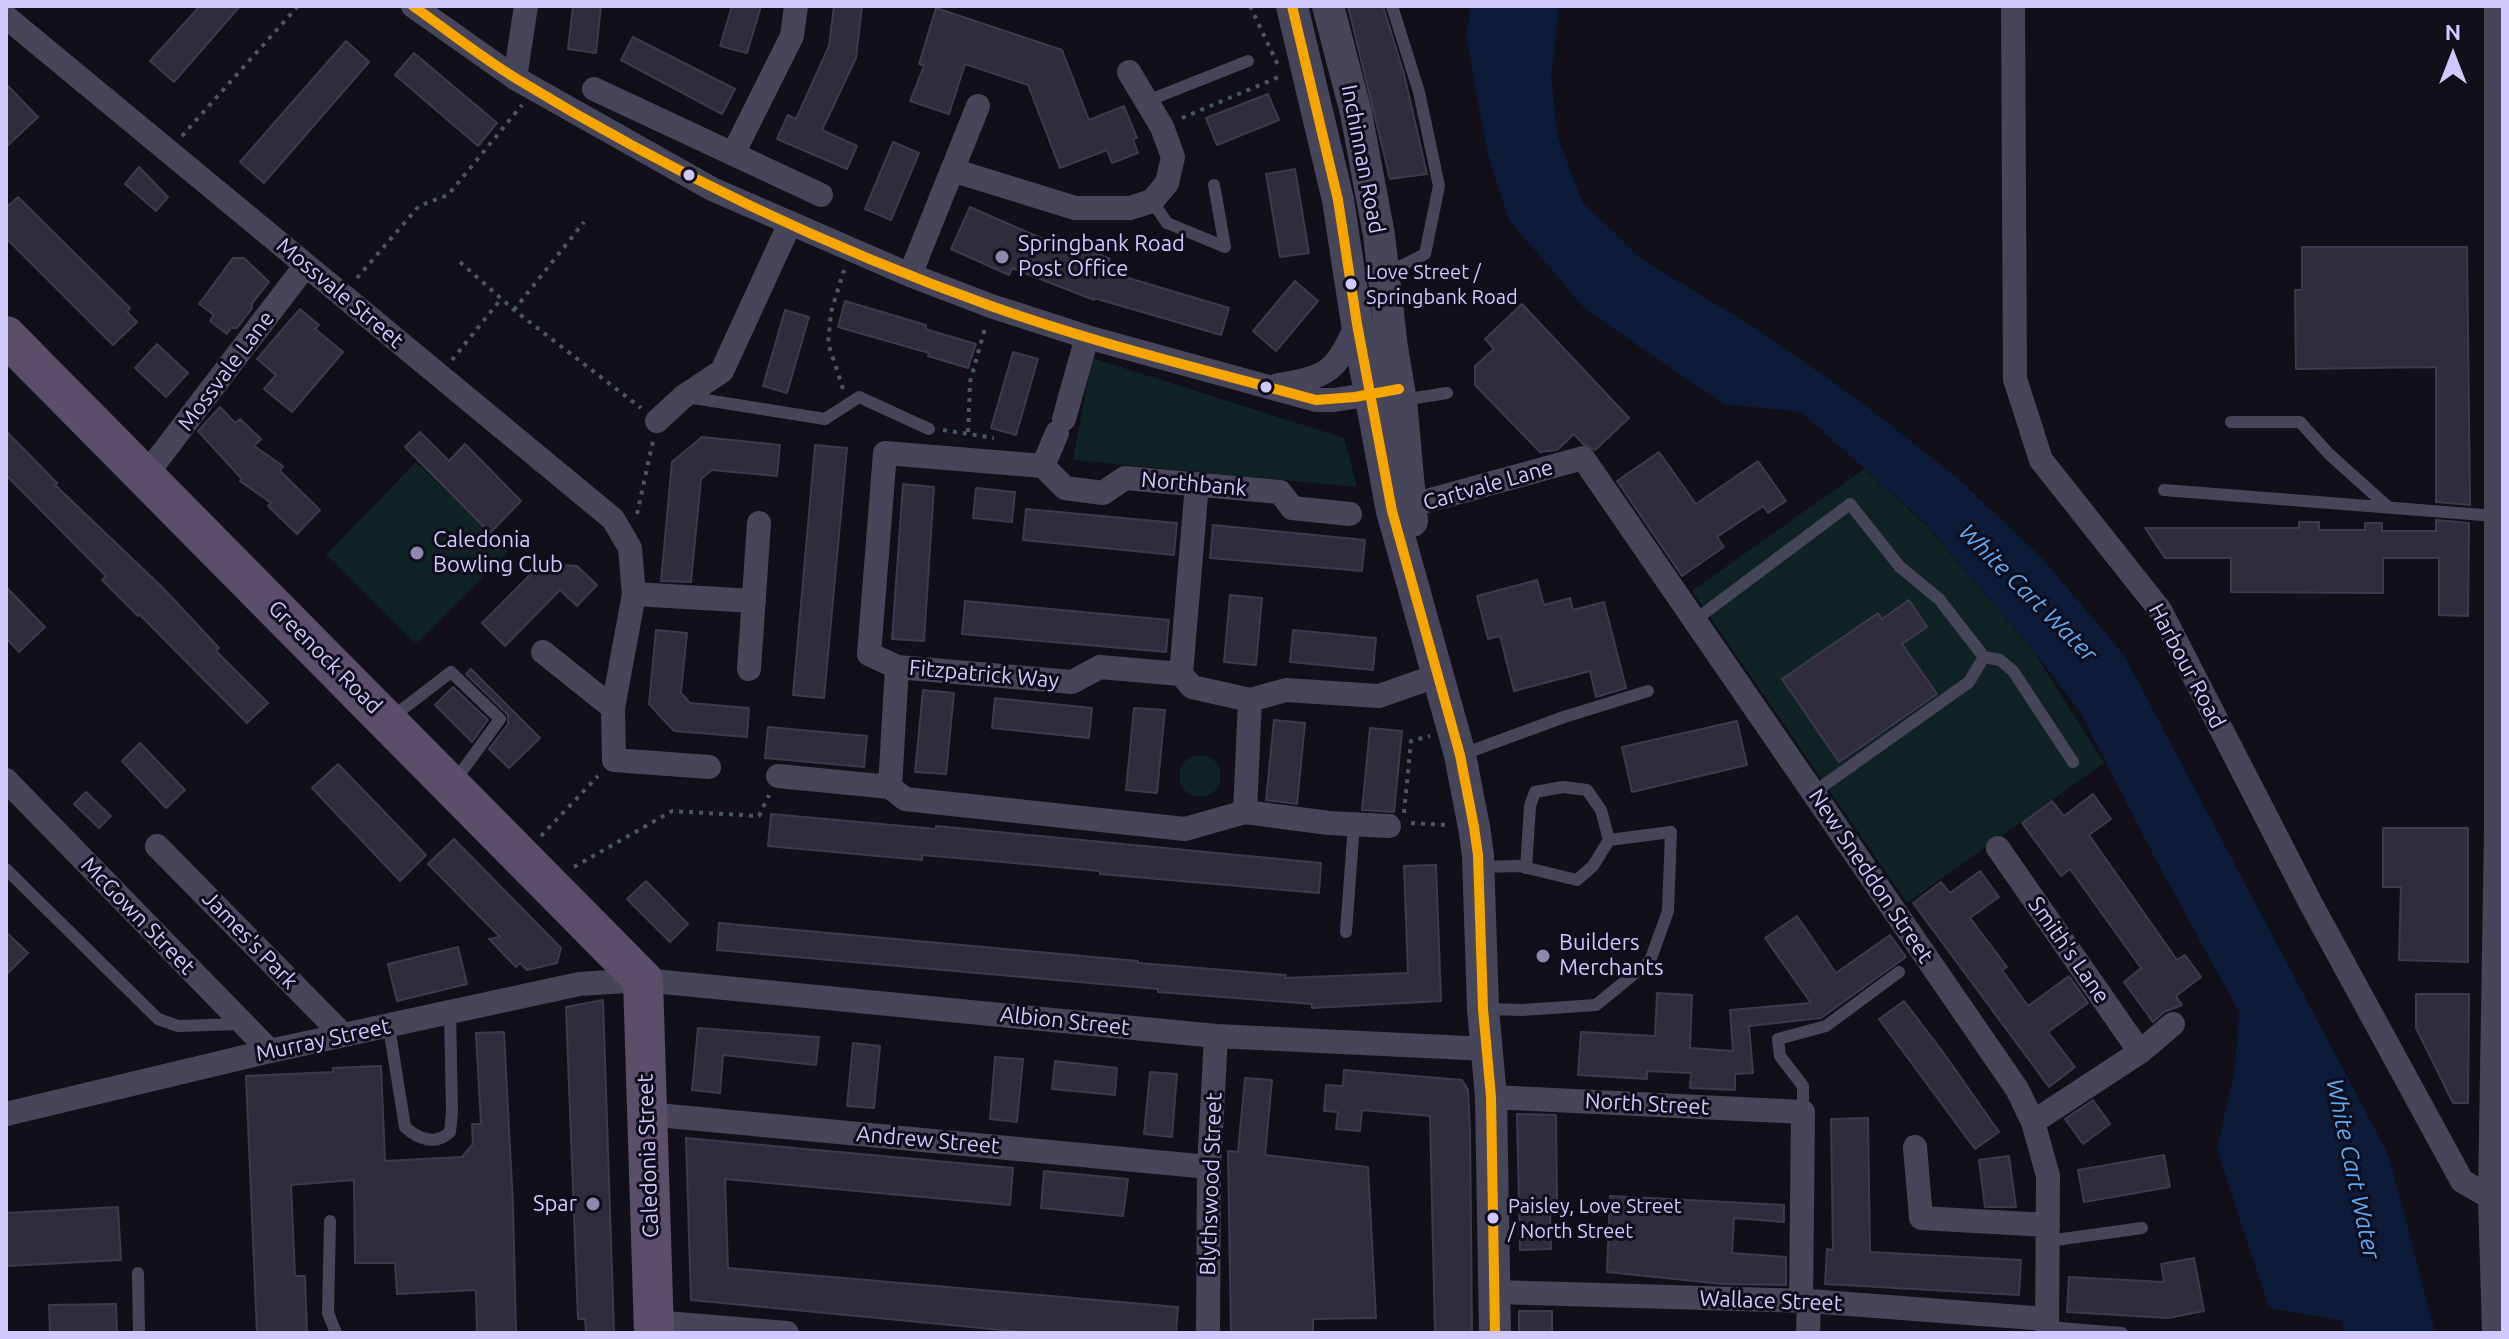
<!DOCTYPE html>
<html>
<head>
<meta charset="utf-8">
<style>
  body { margin:0 }
  #map { position:relative; width:2509px; height:1339px; overflow:hidden; background:#111018; font-family:Ubuntu,sans-serif }
  canvas { display:block }
  .frame { position:absolute; inset:0; border:8px solid #d1c9fd; pointer-events:none }
  .north { position:absolute; left:2413px; top:16px; width:80px; height:80px; -webkit-text-stroke:6px #0f0c1c; paint-order:stroke; rotate:0deg; font-size:22px; font-weight:700; line-height:32px; text-align:center; color:#d1c9fd }
  .north::after { content:''; display:block; margin:auto; width:28px; height:36px; background:#d1c9fd; clip-path:polygon(50% 0,100% 100%,50% 72%,0 100%) }
</style>
</head>
<body>
<div id="map">
<canvas width="2509" height="1339"></canvas>
<div class="frame"></div>
<div class="north">N</div>
</div>
<script>
const context = document.querySelector('canvas').getContext('2d');
context.lineJoin = 'round';
function paint(path, color) { context.fillStyle = color; context.fill(path, 'evenodd'); }
function stroke(path, color, width, dash) { context.strokeStyle = color; context.lineWidth = width; context.lineCap = dash ? 'butt' : 'round'; context.setLineDash(dash || []); context.stroke(path); }
function write(font, color, halo, rows, align = 'center') {
  context.font = font + ' Ubuntu,sans-serif'; context.lineWidth = 6; context.setLineDash([]); context.textBaseline = 'middle'; context.strokeStyle = halo; context.fillStyle = color; for (const [text, x, y, turn = 0] of rows) {
    context.save(); context.translate(x, y); context.rotate((+turn || 0) * Math.PI / 180); context.textAlign = isNaN(turn) ? turn : align; if (halo) context.strokeText(text, 0, 0); context.fillText(text, 0, 0); context.restore();
  }
}
const green = new Path2D(`
  M1092,358L1344,438L1357,487L1073,460Z
  M416,462L508,551L417,644L326,555Z
  M1864,469L1925,524L2032,649L2104,763L1907,903L1692,591Z
  M1179 776a21 21 0 1 1 42 0a21 21 0 1 1-42 0Z`);
const water = new Path2D(`
  M1471,6H1559L1551,78L1558,138L1582,202L1643,260L1757,329L1860,401L1955,476L2041,557L2124,655L2389,1156L2435,1333H2344L2342,1321L2269,1308L2217,1149L2235,1068L2239,1012L2157,862L2080,712L2032,649L1926,524L1801,412L1724,404L1586,310L1509,220L1487,151L1466,35Z`);
const building = new Path2D(`
  M200,6H240L174,82L150,61Z
  M573,6H601L596,53L568,49Z
  M732,6H761L747,53L720,46Z
  M834,6H862L856,58L822,130L857,146L847,169L777,139L788,115L796,119L829,46Z
  M1348,6H1383L1404,74L1427,174L1390,179Z
  M936,8L1062,50L1089,120L1124,106L1137,138L1133,139L1138,153L1112,163L1107,150L1060,168L1028,85L965,64L949,114L910,101L924,66L919,64Z
  M633,37L735,89L722,114L621,60Z
  M346,41L369,62L264,183L240,162Z
  M414,53L497,123L478,146L395,75Z
  M6,84L38,117L6,147Z
  M1268,94L1279,120L1217,145L1206,118Z
  M893,142L919,153L891,220L865,209Z
  M139,167L168,197L156,211L125,184Z
  M1295,169L1309,253L1280,257L1266,174Z
  M18,197L130,308L127,312L137,322L113,345L6,238V208Z
  M970,207L1052,243L1055,235L1110,259L1105,271L1229,308L1221,335L1094,298V300L1012,268L1009,275L951,249Z
  M2302,247H2467L2470,505L2436,502V367L2296,369L2295,290H2302Z
  M233,258H244L269,282L252,303V308L237,328H231L227,334L210,321L214,315L199,304Z
  M1295,281L1318,301L1276,351L1253,331Z
  M845,301L926,325L925,329L976,344L968,368L928,356L929,353L838,327Z
  M1522,304L1629,418L1595,450L1583,444L1574,434L1557,450L1540,452L1475,385V366L1494,349L1485,339Z
  M300,309L319,325L315,329L343,352L292,412L264,389L276,375L257,359Z
  M785,310L809,317L787,393L763,386Z
  M157,344L188,373L166,397L135,368Z
  M1013,352L1038,359L1016,435L991,428Z
  M220,407L235,423L240,419L261,439L254,446L283,466L280,471L320,510L297,534L268,506L271,503L240,481L242,479L198,431Z
  M6,431L57,483L55,485L164,589L219,648L216,651L268,703L247,723L139,614L138,616L102,580L106,576L6,475Z
  M420,432L449,461L465,444L521,501L490,533L405,447Z
  M702,437L780,445L777,476L712,470L701,479L691,582L661,581L672,462Z
  M815,445L847,448L824,698L793,695Z
  M1659,452L1696,504L1758,461L1786,501L1768,513L1763,506L1717,537L1724,547L1682,576L1617,481Z
  M903,484L934,487L924,641L892,639Z
  M976,488L1015,492L1012,522L973,518Z
  M1026,509L1177,523L1174,555L1023,540Z
  M2436,520L2469,523L2468,616L2439,615V558H2383V593L2231,592V558H2165L2145,528H2299V522H2319V530H2365V523H2382V531H2436Z
  M1213,525L1365,540L1362,571L1210,558Z
  M541,564L577,566L597,585L577,606L560,590L505,646L482,623Z
  M1537,580L1544,605L1570,598L1573,610L1604,602L1626,688L1596,697L1590,671L1514,691L1500,636L1488,639L1477,596Z
  M6,587L45,627L19,652L6,638Z
  M1230,595L1262,598L1256,665L1224,662Z
  M1909,600L1927,627L1902,644L1937,694L1839,762L1782,679L1878,613L1882,619Z
  M965,601L1169,620L1166,652L962,634Z
  M656,630L687,633L681,693L690,703L749,708L747,737L674,731L649,704Z
  M1293,630L1376,638L1373,670L1290,662Z
  M471,669L540,738L509,768L489,749L508,724V715L466,674Z
  M453,687L488,720L472,742L435,705Z
  M923,690L954,693L946,774L915,772Z
  M995,698L1092,708L1089,738L992,728Z
  M1134,708L1165,710L1157,793L1126,790Z
  M1274,720L1305,723L1297,804L1266,800Z
  M1737,721L1747,765L1632,792L1622,747Z
  M768,727L867,736L864,767L765,758Z
  M1370,728L1402,731L1394,812L1362,810Z
  M140,743L185,790L166,808L122,761Z
  M338,764L426,855L400,881L312,788Z
  M86,792L111,816L99,828L74,804Z
  M2093,794L2111,819L2089,835L2177,960L2185,955L2201,977L2176,996L2182,1005L2164,1012L2153,1022L2124,982L2141,968L2070,869L2061,876L2022,823L2052,801L2064,816Z
  M771,814L936,829V826L1321,863L1319,893L1100,874V871L992,861L922,855V860L768,846Z
  M2383,828H2468V962L2399,960L2401,887H2383Z
  M454,839L561,948L557,963L527,970L520,963L516,967L489,939L500,937L428,864Z
  M1436,865L1441,1001L1312,1008V1004L1158,992V989L717,950L719,923L1138,961V963L1286,975L1285,978L1408,973L1404,866Z
  M1980,871L1999,897L1970,918L2007,967L2002,970L2028,1006L2069,976L2088,1003L2048,1032L2075,1067L2049,1087L1913,903L1941,882L1950,893Z
  M646,881L688,924L670,942L627,899Z
  M1797,916L1836,973L1890,935L1906,957L1821,1018L1749,1026L1753,1073L1735,1074V1090L1690,1088L1691,1073L1647,1071V1079L1578,1075L1581,1032L1655,1036L1657,993L1692,995L1690,1048L1733,1051L1730,1010L1811,1003L1765,938Z
  M6,932L28,953L6,975Z
  M458,947L467,984L397,1001L388,964Z
  M2416,994H2469L2468,1103H2453L2429,1054L2416,1028Z
  M603,1000L614,1333H586L585,1319H578L566,1007Z
  M1904,1001L1945,1055L1999,1132L1975,1149L1879,1019Z
  M698,1028L819,1037L816,1065L723,1055L720,1093L692,1090Z
  M504,1032L513,1206L516,1333H477L476,1290L397,1294L395,1263H355L354,1180L291,1185L295,1276H305L307,1333H257L246,1076L333,1072V1068L381,1066L385,1161L462,1157L473,1144L472,1124H481L476,1033Z
  M853,1043L880,1046L874,1108L847,1106Z
  M995,1057L1023,1059L1017,1122L990,1119Z
  M1055,1061L1117,1068L1115,1095L1052,1089Z
  M1344,1070L1462,1080L1468,1090L1470,1130L1472,1333H1435L1430,1116L1362,1110L1360,1131L1336,1129L1338,1112L1324,1111L1326,1085L1343,1086Z
  M1150,1072L1177,1074L1172,1137L1144,1134Z
  M1245,1078L1272,1080L1265,1155L1368,1167L1376,1318L1313,1319V1333H1231L1228,1151L1238,1152Z
  M2093,1100L2110,1124L2083,1144L2065,1119Z
  M1517,1114L1556,1115L1557,1209H1550L1551,1249L1520,1250Z
  M1868,1118L1870,1252L2021,1260L2019,1295L1825,1284L1827,1249L1833,1250L1831,1119Z
  M686,1138L1013,1168L1010,1205L725,1179L728,1268L1178,1307L1176,1333H1033L691,1300Z
  M2164,1155L2170,1187L2084,1202L2078,1170Z
  M2009,1156L2016,1207H1985L1979,1160Z
  M1044,1171L1128,1179L1123,1216L1041,1208Z
  M1610,1196L1784,1205V1222L1734,1218L1732,1253L1786,1257V1285L1723,1284L1607,1272Z
  M118,1207L121,1260L6,1266V1213Z
  M2194,1258L2204,1311L2168,1318L2067,1312L2069,1277L2164,1282L2161,1264Z
  M116,1304L117,1333H50L49,1305Z
  M1519,1311H1552V1333H1519Z`);
const path = new Path2D(`
  M1250,6L1278,65
  M1182,118L1281,76
  M182,136L298,6
  M460,262L514,310L641,408
  M357,278L419,206L448,195L522,105
  M514,310L584,222
  M452,360L501,299
  M843,389L828,343L831,312L844,270
  M943,430L994,438
  M968,432L970,382L985,328
  M637,514L653,441
  M1404,813L1411,741L1430,736
  M1411,823L1446,825
  M541,836L598,776
  M574,867L672,811L759,816L769,795`);
const service = new Path2D(`
  M1147,101L1248,61
  M1152,201L1167,223L1225,247L1214,185
  M1387,273L1425,254L1439,186L1419,92L1392,6
  M687,397L825,419L859,397L929,429
  M1403,400L1447,393
  M2231,422H2300L2329,454L2388,507
  M2164,490L2496,516
  M1695,620L1850,504L1900,567L1939,599L1984,657L2000,660L2013,671L2073,762
  M391,718L451,672L500,719L454,782
  M1463,754L1564,717L1648,691
  M1813,793L1969,682L1984,657
  M1479,867L1519,866L1577,880L1593,866L1609,840L1671,832L1668,911L1650,961L1596,1005L1522,1010L1486,1009
  M1526,868L1530,806L1535,792L1563,787L1587,790L1601,810L1609,840
  M6,869L158,1019L178,1026L241,1024
  M1346,932L1354,824
  M389,1027L405,1127C418,1139 436,1146 450,1132L452,1112L450,1013
  M1803,1112V1086L1780,1056L1778,1039L1826,1026L1899,972
  M330,1221L328,1313L336,1333
  M2048,1241L2142,1228
  M138,1273L139,1333
  M2047,1327L2122,1333`);
const minor = new Path2D(`
  M413,6L515,78L712,189L910,275L991,306L1087,337L1316,400H1334L1385,392
  M2013,6L2015,379L2041,460L2160,610L2311,904L2462,1181L2490,1197
  M6,17L613,519L630,548L634,594
  M515,78L526,6
  M594,89L821,195
  M733,154L792,36L796,6
  M952,170L1075,208H1130L1152,201L1167,183L1173,157L1162,127L1129,72
  M910,275L978,106
  M1278,385C1329,377 1336,371 1357,324
  M1064,419L1087,337
  M657,421L683,397L722,371L790,223
  M1043,466L885,453L869,654L897,667L1072,682L1100,667L1181,674L1192,687L1250,700L1286,690L1379,696L1439,675
  M1043,466L1065,488L1103,493L1125,478L1280,492L1292,508L1350,514
  M1043,466L1057,433
  M145,476L306,265
  M1394,510L1583,458L2017,1089L2033,1122L2048,1176L2047,1333
  M543,652L613,708
  M897,667L890,787L905,799L1185,829L1245,812L1329,823L1389,826
  M749,669L759,523
  M1181,674L1197,484
  M709,767L614,760L613,708L634,594L754,601
  M778,776L890,787
  M6,780L270,1051
  M1245,812L1250,700
  M157,846L343,1035
  M1998,848L2140,1052
  M1491,1097L1803,1112L1801,1301
  M6,1114L270,1051L579,984L643,980L1216,1036L1487,1049
  M647,1114L1209,1167
  M2033,1122L2140,1052L2173,1024
  M1915,1147L1921,1218L2048,1225
  M1495,1292L1809,1301L2047,1319
  M654,1322L787,1333
  M1208,1333L1209,1167L1216,1036
  M1808,1333L1809,1301
  M2494,1333L2490,1197L2496,828V6`);
const tertiary = new Path2D(`
  M1292,6L1338,200L1357,324L1392,511L1460,755L1474,827L1478,855L1483,1009L1491,1097L1495,1333
  M1328,6L1356,113L1379,235L1392,348L1401,401L1412,521`);
const primary = new Path2D(`
  M6,336L643,980L654,1333`);
const bus1 = new Path2D(`
  M413,6C447,30 481,57 517,79C666,170 826,247 991,306C1097,344 1207,370 1316,400L1355,397L1399,389
  M1292,6L1338,200L1357,324L1392,511L1460,755L1474,827L1478,855L1483,1009L1491,1097L1495,1333`);
const markers = [
  [689,175,7,"#d1c9fd"],
  [1002,257,8,"#8e88ad"],
  [1351,284,7,"#d1c9fd"],
  [1266,387,7,"#d1c9fd"],
  [417,553,8,"#8e88ad"],
  [1543,956,8,"#8e88ad"],
  [593,1204,8,"#8e88ad"],
  [1493,1218,7,"#d1c9fd"]
];
const busNames = [
  ["Love Street /",1366,272],
  ["Springbank Road",1366,297],
  ["Paisley, Love Street",1508,1206],
  ["/ North Street",1508,1231]
];
const streetNames = [
  ["Inchinnan Road",1363,159,79],
  ["Mossvale Street",340,293,40],
  ["Mossvale Lane",226,371,-53],
  ["Northbank",1194,484,5],
  ["Cartvale Lane",1488,485,-16],
  ["Greenock Road",325,657,45],
  ["Harbour Road",2187,666,62],
  ["Fitzpatrick Way",984,674,5],
  ["New Sneddon Street",1871,876,56],
  ["McGown Street",138,916,46],
  ["James's Park",250,940,46],
  ["Smith's Lane",2069,950,55],
  ["Albion Street",1065,1021,6],
  ["Murray Street",323,1040,-12],
  ["North Street",1647,1104,3],
  ["Andrew Street",928,1140,5],
  ["Caledonia Street",648,1156,-92],
  ["Blythswood Street",1211,1184,-88],
  ["Wallace Street",1771,1301,2]
];
const poiNames = [
  ["Springbank Road",1018,244],
  ["Post Office",1018,269],
  ["Caledonia",433,540],
  ["Bowling Club",433,565],
  ["Builders",1559,943],
  ["Merchants",1559,968],
  ["Spar",577,1204,"right"]
];
const waterNames = [
  ["White Cart Water",2028,593,45],
  ["White Cart Water",2353,1169,78]
];
paint(green, '#0f2324');
paint(water, '#0c1b38');
paint(building, '#2f2c3c');
stroke(building, '#3d3a4d', 2);
stroke(path, '#495763', 4, [4, 6]);
stroke(service, '#474559', 12);
stroke(minor, '#474559', 24);
stroke(tertiary, '#474559', 32);
stroke(primary, '#5a4e6b', 40);
stroke(bus1, '#f7a600', 10);
for (const [x, y, r, color] of markers) { const dot = new Path2D(); dot.arc(x, y, r, 0, 2 * Math.PI); context.fillStyle = color; context.fill(dot); stroke(dot, '#0f0c1c', 3); }
write('20px', '#d1c9fd', '#0f0c1c', busNames, 'left');
write('22px', '#d1c9fd', '#0f0c1c', streetNames);
write('22px', '#d1c9fd', '#0f0c1c', poiNames, 'left');
write('italic 24px', '#5babf9', '#0f0c1c', waterNames);
</script>
</body>
</html>
